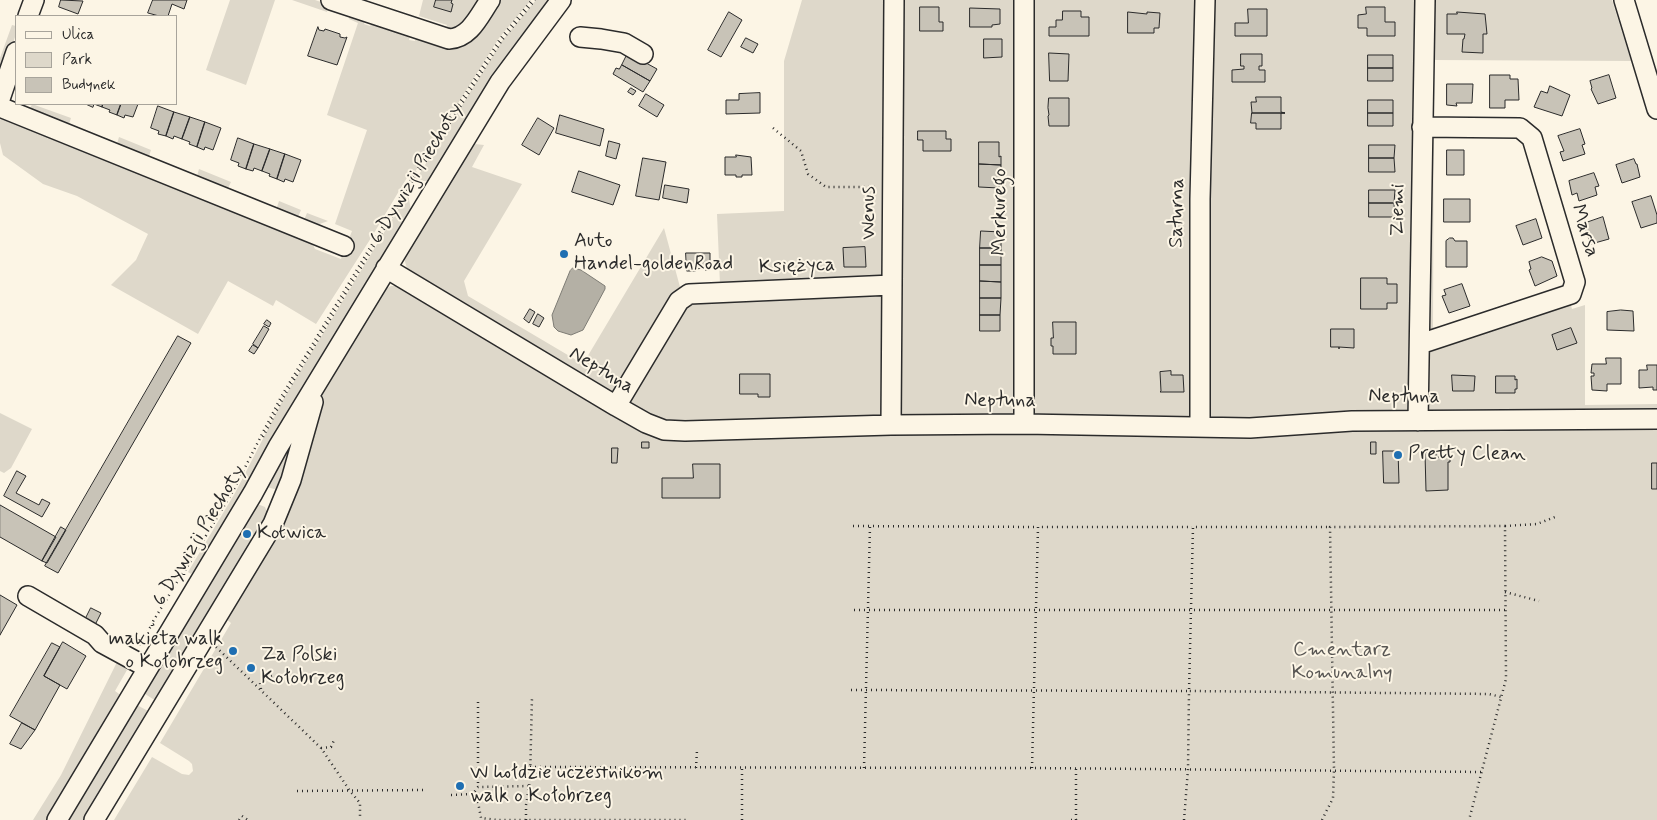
<!DOCTYPE html>
<html>
<head>
<meta charset="utf-8">
<style>
  body { margin:0 }
  #map { position:relative; width:1657px; height:820px; overflow:hidden; background:#fcf5e5; font-family:Mynerve,sans-serif }
  canvas { display:block }
  .legend { position:absolute; left:15px; top:15px; width:162px; height:90px; box-sizing:border-box; background:#fcf5e5; border:1px solid #a8a49b; margin:0; padding:6px 9px; list-style:none; font-size:15px; color:#2b2b2b }
  .legend li { display:flex; align-items:center; gap:10px; height:25px }
  .legend b { width:25px; border:1px solid #a8a49b }
</style>
</head>
<body>
<div id="map">
<canvas width="1657" height="820"></canvas>
<ul class="legend">
<li><b style="height:6px;background:#fcf5e5"></b>Ulica</li>
<li><b style="height:14px;background:#ded8ca"></b>Park</li>
<li><b style="height:14px;background:#c8c3b7"></b>Budynek</li>
</ul>
</div>
<script>
const context = document.querySelector('canvas').getContext('2d');
context.lineJoin = 'round';
function paint(path, color) { context.fillStyle = color; context.fill(path, 'evenodd'); }
function stroke(path, color, width, dash) { context.strokeStyle = color; context.lineWidth = width; context.lineCap = dash ? 'butt' : 'round'; context.setLineDash(dash || []); context.stroke(path); }
function write(font, color, halo, rows, align = 'center') {
  context.font = font + ' Mynerve,sans-serif'; context.lineWidth = 4; context.setLineDash([]); context.textBaseline = 'middle'; context.strokeStyle = halo; context.fillStyle = color; for (const [text, x, y, turn = 0] of rows) {
    context.save(); context.translate(x, y); context.rotate((+turn || 0) * Math.PI / 180); context.textAlign = isNaN(turn) ? turn : align; if (halo) context.strokeText(text, 0, 0); context.fillText(text, 0, 0); context.restore();
  }
}
const green = new Path2D(`
  M230,0H275L246,85L206,70Z
  M292,0H315L327,4V12Z
  M423,0H481L462,29L446,30L447,25L419,16Z
  M496,0H531L499,38L411,178L408,176L371,238L316,324L276,300L273,306L228,281L198,334L111,285L136,260L148,234L77,196L43,184L3,155L0,143V114L309,237L315,249L341,259L352,231L335,224L367,130L327,115L358,23L349,19L350,15L365,20L364,24L370,26L372,23L410,35L409,40L415,41L416,38L444,44Z
  M536,0H552L432,179L427,181H415L502,41Z
  M802,0H1612L1631,61L1434,60L1433,327L1442,333L1566,289L1572,309L1585,305V405L1657,404V820H114L152,757L182,774L189,775L193,771L192,764L189,761L160,743L231,623L225,618L290,509L299,487L311,426L319,401L331,377L384,290L391,286H398L408,272L404,258L407,249L470,147L475,144L484,145L472,167L522,184L464,281L468,296L583,364L664,228L680,287L720,285L717,214L784,211V61Z
  M12,25L16,26V34L0,82V58Z
  M32,104L71,118L69,124L64,126L30,109Z
  M119,137L151,150L149,156L143,158L120,149L117,144Z
  M199,169L231,182L228,188L223,191L200,181L197,176Z
  M408,193L411,211L206,557L191,574L188,572L235,493L284,398Z
  M279,201L301,210L298,217L294,219L280,213L277,207Z
  M307,213L328,221L314,226L306,224L304,220Z
  M0,413L32,429L11,468L4,473L0,471Z
  M290,436L294,440L278,488L274,489L267,487Z
  M260,505L265,507L268,514L156,701L142,692L255,506Z
  M118,660L127,670L115,691L122,696L48,820H33L61,775Z
  M135,704L150,712L85,820H66Z`);
const water = new Path2D(`
  M573,268L581,270L605,286V289L583,330L571,335L558,331L554,327L552,315L570,271Z`);
const building = new Path2D(`
  M61,0L83,1L78,14L59,7Z
  M153,0H187L184,9L172,4L168,16H159L148,13Z
  M436,0H452L451,3L453,4L451,12L434,7Z
  M920,7H939V22H943V31H920Z
  M1366,7H1385V22H1395V36H1367V28H1358V15L1366,14Z
  M970,8L1000,9V24L992,25V27H970Z
  M1248,9H1267V36H1235V23H1248Z
  M1063,11H1081V17H1089V36H1049V27H1056V20H1062Z
  M729,12L742,20L721,57L708,50Z
  M1128,12L1147,14V12L1160,13L1159,28H1154V33H1128Z
  M1457,12L1485,14L1487,34H1483V53L1462,52L1463,39H1464L1465,34H1447V14H1457Z
  M318,27L319,30L324,31L325,29L340,34V37L345,38L347,37L337,65L308,56Z
  M746,38L758,44L753,53L741,47Z
  M984,39H1002V57L984,58Z
  M628,53L657,69L650,81L622,65Z
  M1049,53L1069,54L1068,81H1050Z
  M1241,54H1262V66H1259V70H1265V82H1232V70L1244,69V66H1241Z
  M1368,55H1393V68H1368Z
  M622,65L650,81L643,92L613,74L616,68L619,69Z
  M1368,68H1393V81H1368Z
  M1490,75H1510V79H1518L1519,100H1505V108H1490Z
  M1609,75L1616,98L1598,104L1591,89L1592,88L1590,81Z
  M1447,84H1473L1472,103H1456L1457,106L1447,105Z
  M1550,86L1570,95L1562,116L1534,107L1541,91L1547,93Z
  M631,88L636,91L633,95L628,92Z
  M760,93V113L726,114V100H739V94Z
  M646,94L664,105L657,117L639,106Z
  M1256,97H1281V112L1285,113H1252L1251,102H1256Z
  M1049,98H1069V126H1049L1048,116L1049,115L1048,108Z
  M1368,100H1393V113H1368Z
  M86,104H103L102,107L94,104L93,107Z
  M103,104H121L117,115L109,112L110,110L102,107Z
  M121,104H138L133,117L125,115L124,118L117,115Z
  M158,106L174,112L166,136L158,134L159,131L151,128Z
  M174,112L190,117L182,139L174,136L173,139L166,136Z
  M1252,113H1285H1281V129H1256V123H1251Z
  M1368,113H1393V126H1368Z
  M560,115L604,129L600,146L556,133Z
  M190,117L205,122L197,147L189,144L190,142L182,139Z
  M538,118L554,128L539,155L522,145Z
  M205,122L221,128L213,150L205,147L204,150L197,147Z
  M1580,129L1585,144L1582,145L1585,154L1563,161L1560,152L1564,151L1558,136Z
  M918,131H946V139H951V151H923V140H918Z
  M238,138L254,144L246,169L238,166L239,163L231,160Z
  M609,141L620,144L616,159L606,156Z
  M979,142H999V157L1001,156V165L979,164Z
  M254,144L270,149L262,171L254,168L253,171L246,169Z
  M1369,145H1395L1394,158H1369Z
  M270,149L285,154L277,179L269,176L270,174L262,171Z
  M1447,150H1464V175H1447Z
  M285,154L301,160L293,182L285,179L284,182L277,179Z
  M736,155L751,157L752,175H742V177H736V175H725V157H736Z
  M643,158L666,162L659,200L636,196Z
  M1369,158H1394L1395,172H1369Z
  M1634,159L1636,164H1637L1640,177L1622,183L1616,165Z
  M979,164L1001,165V173H999V188L979,187Z
  M579,171L620,185L613,205L572,192Z
  M1594,173L1599,186L1595,187L1597,195L1579,201L1577,193L1572,195L1569,181Z
  M665,185L689,189L687,203L663,198Z
  M1369,190H1395L1394,203H1369Z
  M1651,196L1657,215V223L1641,228L1632,202Z
  M1444,199H1470V222H1444Z
  M1369,203H1394L1395,217H1369Z
  M1603,217L1609,239L1591,244L1583,224Z
  M1536,219L1542,238L1523,245L1516,226Z
  M981,231L1001,232V248H980Z
  M1450,238H1453L1455,241H1467V267H1446V241Z
  M865,247L866,267H844L843,248Z
  M980,248H1001V265H980Z
  M686,253H710V270H705V268L695,269L696,271H687Z
  M1542,257L1552,261L1557,276L1535,286L1529,270L1531,269L1529,262Z
  M980,265H1001V282L980,281Z
  M1361,278H1387V284H1397V303H1387V309H1361Z
  M980,281L1001,282V298H980Z
  M1462,284L1470,306L1449,313L1442,296L1446,295L1444,290Z
  M980,298H1001L1000,315H980Z
  M530,309L535,312L529,323L524,319Z
  M1621,310L1633,311L1634,331L1607,330V312Z
  M538,314L544,318L539,327L533,324Z
  M980,315H1000V331H980Z
  M267,320L271,323L269,327L264,324Z
  M1053,322H1076V354H1053V346H1051V338H1053Z
  M264,326L269,329L258,348L253,344Z
  M1571,328L1577,343L1557,350L1552,335Z
  M1331,329H1354V348L1339,347V349V347H1331Z
  M178,336L191,343L58,573L45,566Z
  M253,345L258,348L254,354L249,351Z
  M1606,358H1621V384H1607V391L1592,390L1591,376H1594V373H1591L1592,364H1606Z
  M1647,365H1657V390H1653V387L1639,388V370H1647Z
  M1171,371V375H1183L1184,392H1160L1161,391L1160,372Z
  M740,374H770V397H758V394H740Z
  M1452,375L1475,376L1474,391H1453Z
  M1496,376H1515V380L1517,379V389H1515V393H1496Z
  M642,442H649V448H642Z
  M1371,442H1376V454H1371Z
  M612,448H618L617,463H612Z
  M1383,451H1398L1399,483H1384Z
  M1436,452V457H1440V452H1450V462H1448V490L1426,491L1425,453Z
  M1652,463H1657V489H1652Z
  M693,464H720V498H662V478H693Z
  M17,471L26,476L16,493L39,505L42,499L50,503L42,517L4,496Z
  M0,505L56,537L42,561L0,537Z
  M61,527L66,530L47,563L42,561Z
  M0,595L17,605L0,635Z
  M91,608L101,613L95,625L85,620Z
  M63,642L86,656L67,689L44,676Z
  M52,643L60,647L44,676L60,685L35,730L10,716Z
  M22,723L35,730L21,749L10,744Z`);
const path = new Path2D(`
  M773,128L801,151L808,174L826,187H876
  M263,437L283,398L407,191L502,40L535,0
  M853,526L1038,527
  M1505,526L1537,524L1555,517
  M184,575V572L233,491L281,397L405,189L500,39L532,0
  M1505,592L1539,601
  M854,610H1505
  M152,626V623L182,574L186,572
  M139,645L151,626L154,624
  M216,647L321,748L350,791L360,803V816
  M261,689L260,683L264,678L272,676
  M851,690L1189,691L1193,527H1330
  M478,702V787
  M321,748L331,747L335,738
  M530,767L1032,768L1481,772
  M696,768L697,750
  M864,768L870,526
  M1032,768L1038,527H1192
  M1076,769V820
  M297,791L424,790
  M473,794L477,797L481,818L497,820H686
  M451,795L473,794L478,787L529,786
  M239,820L242,816L248,820
  M526,820V805L530,781L532,697
  M742,820V768
  M1071,820H1080
  M1184,820L1188,769L1189,691L1489,694L1501,697
  M1322,820L1333,798L1334,770L1330,527L1505,526L1506,679L1469,820`);
const minor = new Path2D(`
  M331,0L449,39C470,38 479,16 490,0
  M1624,0L1657,109
  M28,16L34,0
  M580,37L601,39L624,43L643,54
  M0,99L16,52
  M0,107L344,246
  M386,268L616,406L646,423L664,430L685,431L891,425L1024,424L1250,428L1352,421L1657,419
  M1420,344L1571,294L1575,282L1532,138L1520,128L1422,127
  M616,406L679,301L689,294L892,285
  M1418,421L1425,0
  M1024,424V0
  M891,425L894,0
  M1200,427V199L1205,0
  M28,596L95,635L102,643L148,668
  M57,820L253,493L278,447L500,82L561,0
  M94,820L273,524L291,480L313,402`);
const markers = [
  [564,254,5,"#1f6fb2"],
  [1398,455,5,"#1f6fb2"],
  [247,534,5,"#1f6fb2"],
  [233,651,5,"#1f6fb2"],
  [251,668,5,"#1f6fb2"],
  [460,786,5,"#1f6fb2"]
];
const streetNames = [
  ["6 Dywizji Piechoty",417,174,-59],
  ["Ziemi",1399,210,-89],
  ["Merkurego",1001,212,-90],
  ["Wenus",870,213,-90],
  ["Saturna",1178,213,-89],
  ["Marsa",1584,231,73],
  ["Księżyca",797,267,-2],
  ["Neptuna",601,371,31],
  ["Neptuna",1404,398],
  ["Neptuna",1000,402],
  ["6 Dywizji Piechoty",200,536,-59]
];
const poiNames = [
  ["Auto",574,242],
  ["Handel-goldenRoad",574,265],
  ["Pretty Clean",1408,455],
  ["Kotwica",257,534],
  ["makieta walk",223,640,"right"],
  ["o Kołobrzeg",223,663,"right"],
  ["Za Polski",261,656],
  ["Kołobrzeg",261,679],
  ["W hołdzie uczestnikom",470,774],
  ["walk o Kołobrzeg",470,797]
];
const parkNames = [
  ["Cmentarz",1342,651],
  ["Komunalny",1342,674]
];
paint(green, '#ded8ca');
paint(water, '#b4b0a5');
stroke(water, '#7d7b74', 1);
paint(building, '#c8c3b7');
stroke(building, '#2b2b2b', 1);
stroke(minor, '#2b2b2b', 22);
stroke(path, '#2b2b2b', 2.5, [1, 4]);
stroke(minor, '#fcf5e5', 19);
for (const [x, y, r, color] of markers) { const dot = new Path2D(); dot.arc(x, y, r, 0, 2 * Math.PI); context.fillStyle = color; context.fill(dot); stroke(dot, '#fcf5e5', 2); }
write('20px', '#2b2b2b', '#fcf5e5', streetNames);
write('20px', '#2b2b2b', '#fcf5e5', poiNames, 'left');
write('20px', '#585653', '#fcf5e5', parkNames);
</script>
</body>
</html>
